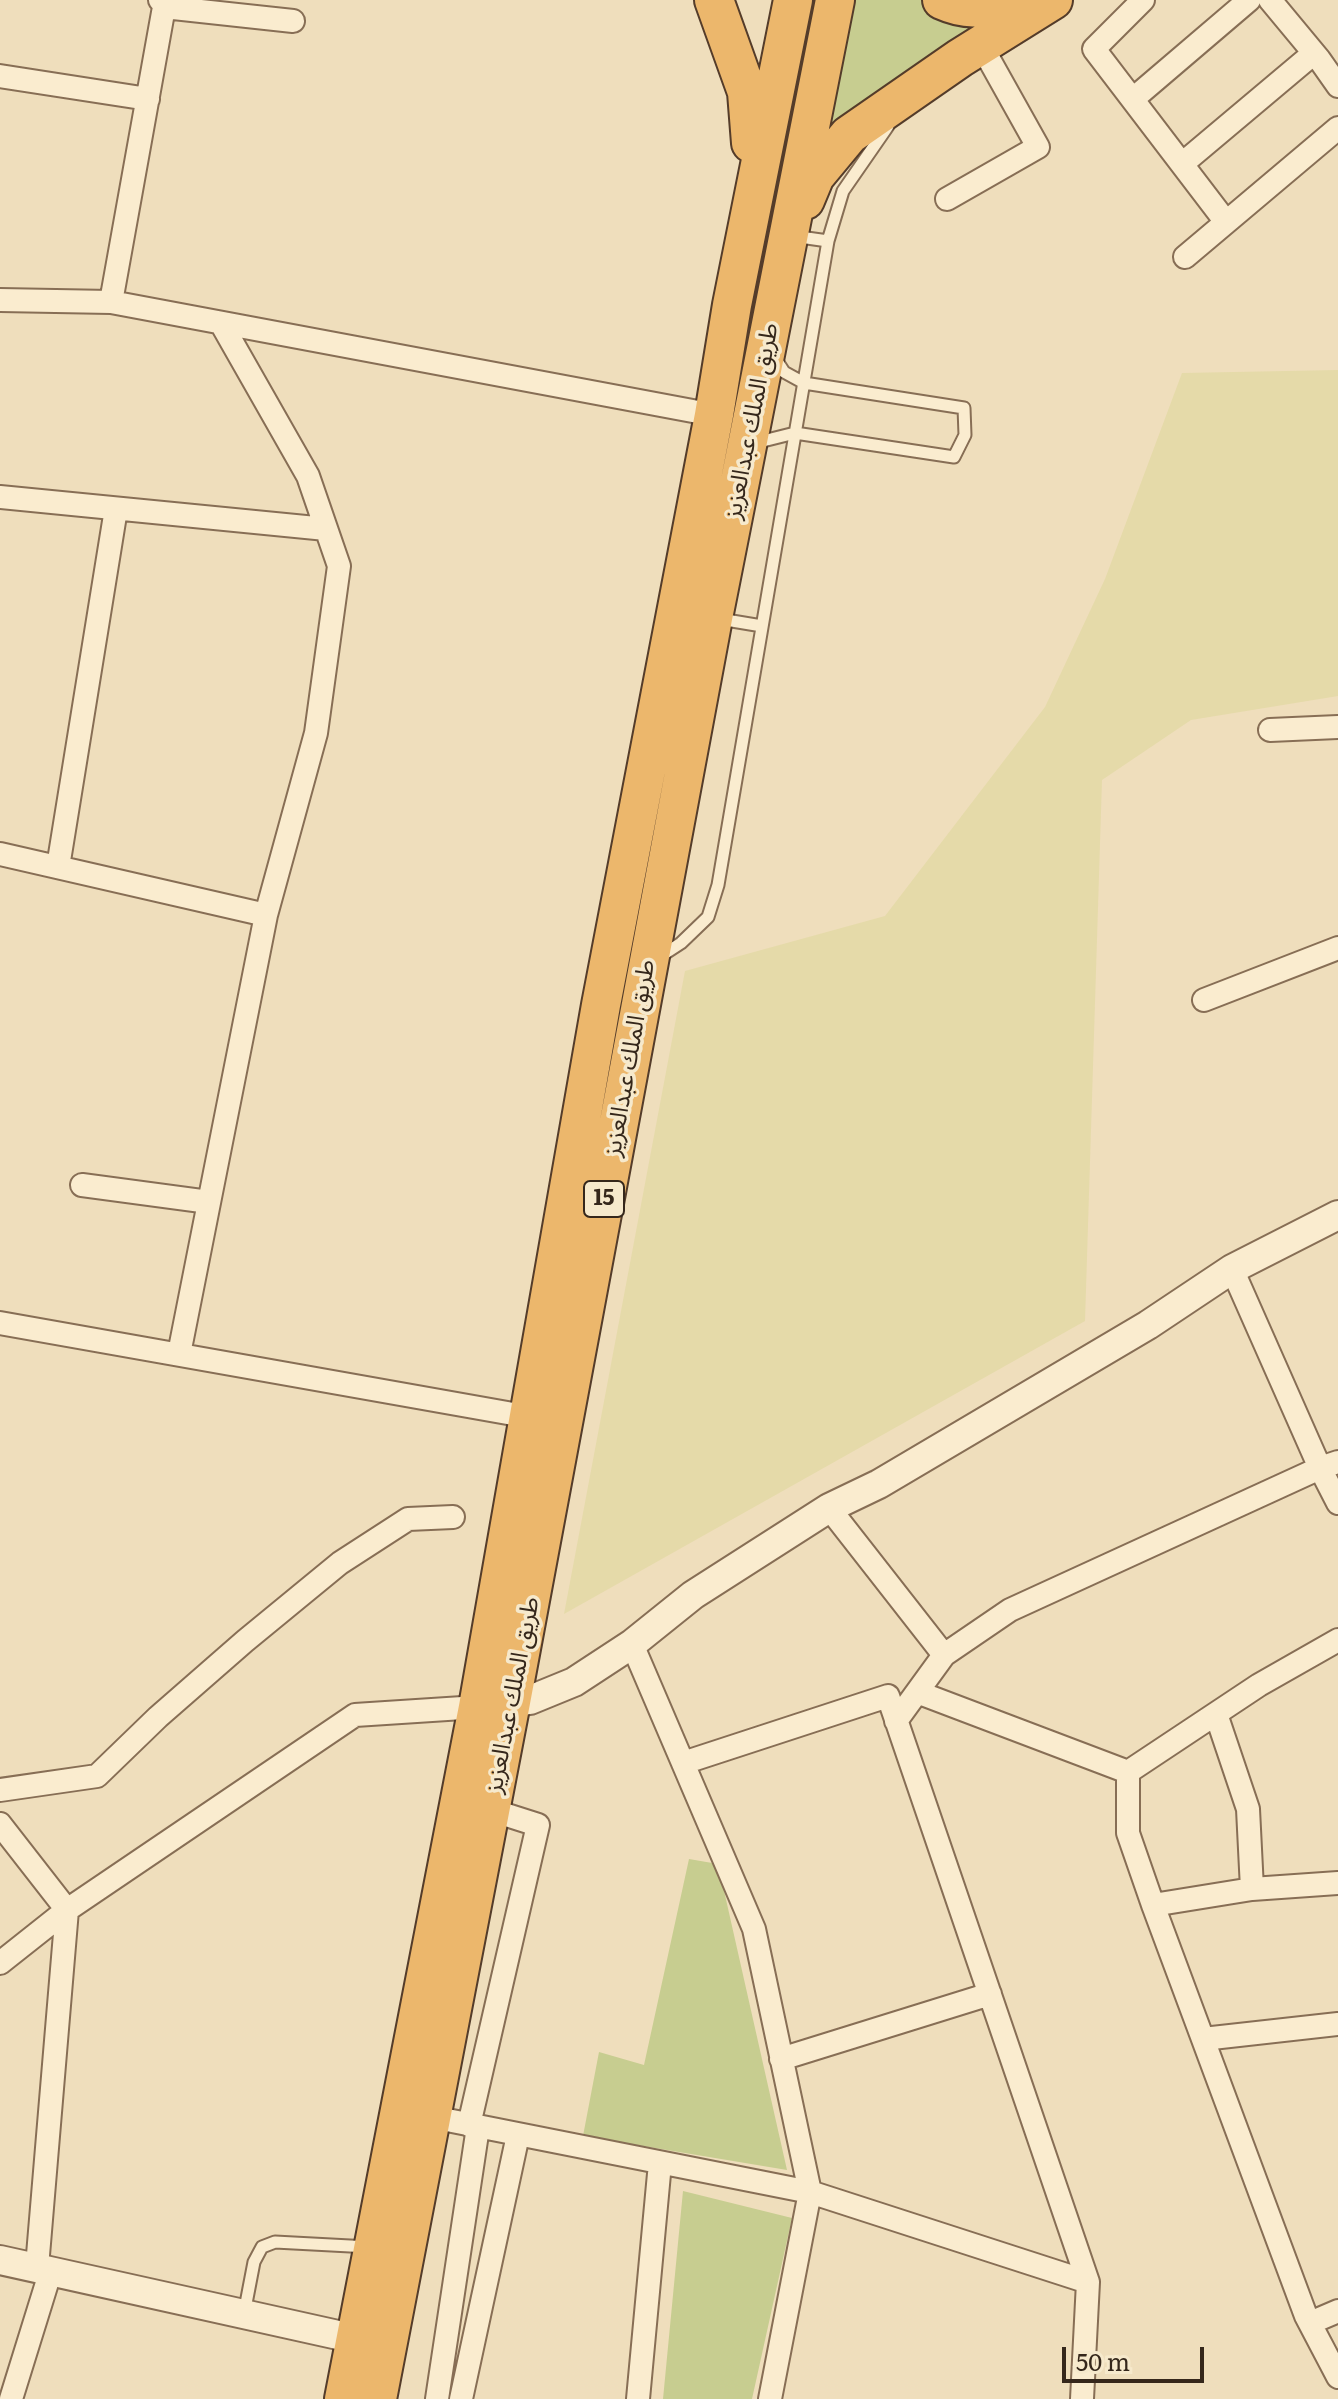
<!DOCTYPE html>
<html>
<head>
<meta charset="utf-8">
<style>
  body { margin:0 }
  #map { position:relative; width:1338px; height:2399px; overflow:hidden; background:#efdebc; font-family:Literata,serif }
  canvas { display:block }
  .scale { position:absolute; left:1062px; top:2347px; width:142px; height:36px; box-sizing:border-box; border:4px solid #35271b; border-top:0; padding-left:10px; font-size:24px; line-height:28px; white-space:nowrap; color:#35271b; -webkit-text-stroke:6px #f6e9cc; paint-order:stroke }
</style>
</head>
<body>
<div id="map">
<canvas width="1338" height="2399"></canvas>
<div class="scale">50 m</div>
</div>
<script>
const context = document.querySelector('canvas').getContext('2d');
context.lineJoin = 'round';
function paint(path, color) { context.fillStyle = color; context.fill(path, 'evenodd'); }
function stroke(path, color, width, dash) { context.strokeStyle = color; context.lineWidth = width; context.lineCap = dash ? 'butt' : 'round'; context.setLineDash(dash || []); context.stroke(path); }
function write(font, color, halo, rows, align = 'center') {
  context.font = font + ' Literata,"Noto Sans Arabic",serif'; context.lineWidth = 7; context.setLineDash([]); context.textBaseline = 'middle'; context.strokeStyle = halo; context.fillStyle = color; for (const [text, x, y, turn = 0] of rows) {
    context.save(); context.translate(x, y); context.rotate((+turn || 0) * Math.PI / 180); context.textAlign = isNaN(turn) ? turn : align; if (halo) context.strokeText(text, 0, 0); context.fillText(text, 0, 0); context.restore();
  }
}
const farmland = new Path2D(`
  M1338,370V696L1191,720L1102,780L1085,1321L564,1614L685,971L885,916L1045,707L1105,579L1182,373Z`);
const green = new Path2D(`
  M849,0H921L928,6L1010,14L826,129Z
  M689,1859L718,1864L787,2170L583,2136L599,2052L644,2065Z
  M683,2191L792,2218L752,2399H663Z`);
const service = new Path2D(`
  M793,236L828,241
  M755,443L795,433L954,457L965,435L964,408L804,383L784,372L775,358
  M720,619L762,626
  M658,958L681,943L708,917L718,885L828,241L843,191L888,126
  M244,2314L254,2262L262,2247L275,2242L369,2247`);
const minor = new Path2D(`
  M1143,0L1094,49L1226,222
  M1270,0L1319,59L1338,86
  M164,7L293,21
  M0,76L148,99
  M1133,99L1249,0
  M1182,164L1314,53
  M947,199L1038,147L981,45
  M1185,257L1338,128
  M0,300L111,302L714,415
  M111,302L164,7L165,1L160,0
  M221,323L308,476L339,566L316,733L266,915
  M0,497L326,529
  M1270,730L1338,727
  M0,854L266,915L179,1354
  M58,867L116,509
  M1204,1000L1338,948
  M82,1185L209,1202
  M1232,1269L1320,1468L1338,1503
  M0,1323L530,1417
  M829,1508L944,1655
  M1338,1640L1259,1685L1128,1772V1833L1153,1905L1306,2316L1338,2377
  M632,1644L754,1929L810,2192L770,2399
  M917,1692L1128,1772
  M1216,1714L1248,1809L1252,1889
  M896,1721L944,1655L1010,1610L1320,1468L1338,1462
  M683,1763L888,1696L1088,2282L1082,2399
  M0,1790L97,1776L158,1717L245,1641L340,1563L408,1519L453,1517
  M0,1824L67,1910L37,2267
  M1153,1905L1252,1889L1338,1883
  M0,1963L67,1910L355,1715L478,1707
  M1203,2039L1338,2024
  M781,2059L990,1994
  M432,2117L810,2192L1088,2282
  M469,2125L538,1825L491,1810
  M1310,2323L1338,2311
  M11,2399L51,2270
  M437,2399L478,2127
  M461,2399L518,2135
  M638,2399L660,2163`);
const tertiary = new Path2D(`
  M495,1705L530,1700L574,1682L632,1644L693,1595L829,1508L879,1484L1148,1325L1232,1269L1338,1215
  M0,2260L356,2339`);
const trunk = new Path2D(`
  M714,0L747,92L751,143
  M942,0C962,9 981,11 1000,0
  M805,200L815,176L849,135L960,58L1053,0
  M344,2399L478,1707L601,1005L714,415L732,305L793,0
  M377,2399L511,1702L713,618L835,0`);
const shields = [
  [604,1199,40]
];
const shieldNames = [
  ["15",604,1199]
];
const streetNames = [
  ["طريق الملك عبدالعزيز",752,421,-79],
  ["طريق الملك عبدالعزيز",630,1058,-80],
  ["طريق الملك عبدالعزيز",513,1695,-79]
];
paint(farmland, '#e5daa9');
paint(green, '#c7cd90');
stroke(service, '#876e55', 15);
stroke(minor, '#876e55', 26);
stroke(tertiary, '#876e55', 32);
stroke(trunk, '#543c2a', 42);
stroke(service, '#faeccf', 11);
stroke(minor, '#faeccf', 22);
stroke(tertiary, '#faeccf', 28);
stroke(trunk, '#ecb76c', 38);
for (const [x, y, w] of shields) { const box = new Path2D(); box.roundRect(x - w / 2, y - 18, w, 36, 6); context.fillStyle = '#f6e9cc'; context.fill(box); stroke(box, '#35271b', 2); }
write('bold 22px', '#35271b', null, shieldNames);
write('24px', '#35271b', '#f6e9cc', streetNames);
</script>
</body>
</html>
